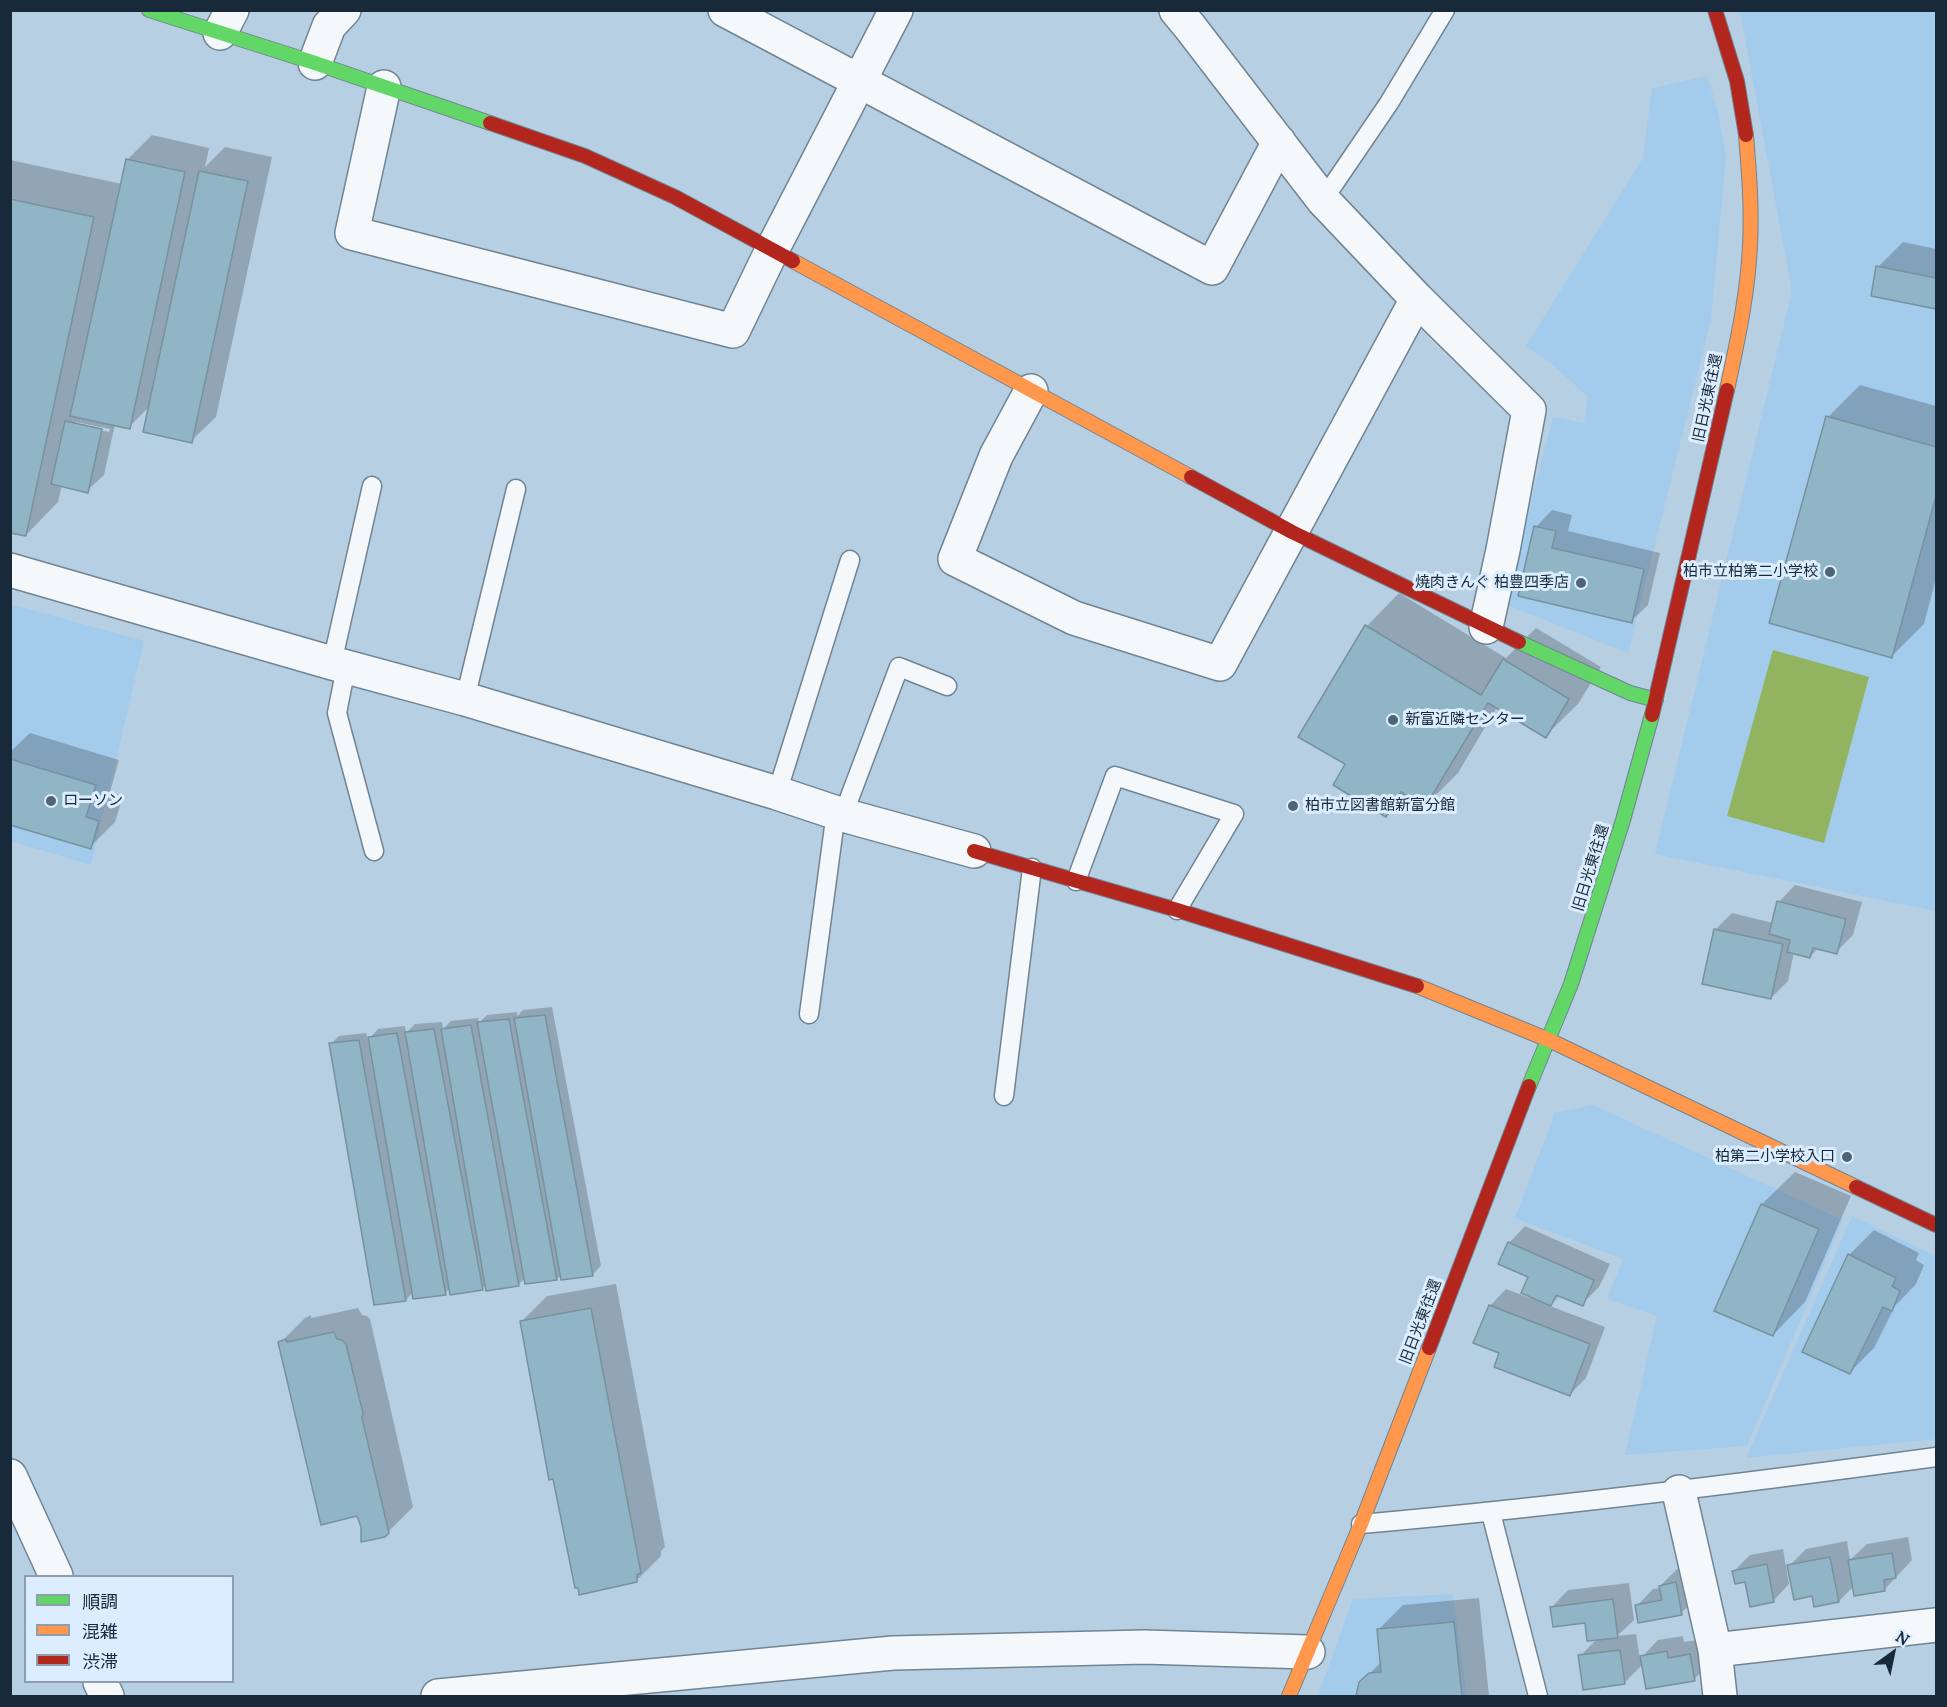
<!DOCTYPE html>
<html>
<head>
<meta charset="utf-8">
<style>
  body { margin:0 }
  #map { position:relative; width:1947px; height:1707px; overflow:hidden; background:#b6cfe3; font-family:Lora,"Noto Sans JP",serif }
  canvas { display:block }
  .frame { position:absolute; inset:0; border:12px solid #182a39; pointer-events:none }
  .legend { position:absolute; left:24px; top:1575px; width:210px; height:108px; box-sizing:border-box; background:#dbedfe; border:2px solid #8d9faf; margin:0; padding:8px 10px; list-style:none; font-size:18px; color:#182a39 }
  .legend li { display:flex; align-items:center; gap:12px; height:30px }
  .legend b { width:30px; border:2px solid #8d9faf }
  .north { position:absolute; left:1863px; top:1623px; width:60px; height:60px; -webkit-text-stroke:4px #dbedfe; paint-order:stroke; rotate:33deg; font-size:16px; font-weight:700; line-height:24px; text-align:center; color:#182a39 }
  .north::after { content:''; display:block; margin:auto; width:21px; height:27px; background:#182a39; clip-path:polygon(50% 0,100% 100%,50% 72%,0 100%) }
</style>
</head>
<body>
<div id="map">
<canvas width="1947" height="1707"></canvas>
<div class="frame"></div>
<ul class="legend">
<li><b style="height:8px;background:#63d668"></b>順調</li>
<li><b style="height:8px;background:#ff974d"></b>混雑</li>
<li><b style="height:8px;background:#b3261e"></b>渋滞</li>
</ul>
<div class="north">N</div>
</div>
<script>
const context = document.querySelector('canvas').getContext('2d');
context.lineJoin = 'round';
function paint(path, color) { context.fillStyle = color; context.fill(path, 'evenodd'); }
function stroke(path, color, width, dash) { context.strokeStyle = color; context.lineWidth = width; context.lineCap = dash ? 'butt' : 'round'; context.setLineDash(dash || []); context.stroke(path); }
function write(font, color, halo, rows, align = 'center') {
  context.font = font + ' Lora,"Noto Sans JP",serif'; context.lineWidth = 6; context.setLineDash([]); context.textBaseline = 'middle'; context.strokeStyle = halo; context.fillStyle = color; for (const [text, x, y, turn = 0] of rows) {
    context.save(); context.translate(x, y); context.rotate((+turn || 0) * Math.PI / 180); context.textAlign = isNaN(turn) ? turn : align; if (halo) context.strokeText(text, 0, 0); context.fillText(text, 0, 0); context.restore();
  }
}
const built = new Path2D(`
  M1740,11H1936V911L1655,854L1792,291Z
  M1707,76L1717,108L1726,156L1711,319L1628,653L1505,604L1553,417L1584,423L1588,397L1552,364L1526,346L1643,158L1652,88Z
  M10,604L144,641L91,865L11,841Z
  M1593,1105L1843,1220L1747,1446L1625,1455L1657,1316L1607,1299L1623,1259L1515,1218L1555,1113Z
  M1852,1216L1936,1256V1439L1746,1458Z
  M1453,1594L1467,1696H1318L1353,1599Z`);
const water = new Path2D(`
  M1773,650L1869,677L1824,843L1727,816Z`);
const shadow = new Path2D(`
  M152,135L209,148L205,167L225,147L272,157L216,417L191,441L150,406L129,427L115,424L104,475L87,491L62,485L58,502L26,535L10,531V160L122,184L127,160ZM76,422L110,429L109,432L76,425Z
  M1903,242L1936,249V307L1873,295L1878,267Z
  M1860,385L1936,406V578L1924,624L1892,656L1828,417Z
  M1552,510L1572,515L1568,531L1660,553L1648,605L1631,621L1520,595L1536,527Z
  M1399,593L1506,658L1536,628L1601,667L1578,704L1545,736L1497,707L1458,773L1425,806L1407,794L1386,815L1347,764L1300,736L1367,626Z
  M30,733L119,760L110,792L123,796L115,822L90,847L10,823V752Z
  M1795,885L1862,902L1853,935L1836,952L1819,947L1810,957L1794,952L1788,981L1771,998L1715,930L1732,913L1773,923L1779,902Z
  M552,1007L601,1266L593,1274L561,1275L557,1279L525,1278L518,1285L487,1284L482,1288H450L445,1293L413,1292L406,1300L331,1044L339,1036L366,1033L368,1040L378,1029L405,1026L406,1033L415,1024L442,1022L443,1029L451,1021L478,1018L479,1023L487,1015L517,1012V1016L523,1010Z
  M1795,1172L1851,1196L1805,1302L1773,1335L1716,1310L1762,1204Z
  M1525,1226L1610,1264L1599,1287L1582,1304L1560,1295L1550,1306L1605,1327L1586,1378L1569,1395L1501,1352L1490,1306L1506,1289L1530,1298V1276L1509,1243Z
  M1874,1230L1919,1253L1916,1260L1924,1265L1916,1284L1895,1306L1874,1348L1849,1373V1255Z
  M616,1284L665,1547L661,1551V1556L636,1581L579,1587L522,1321L547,1296Z
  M358,1308L362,1315L367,1316L370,1319L413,1507L384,1536L362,1527L280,1343L305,1318L311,1315V1318Z
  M1908,1537L1912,1560L1885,1589L1854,1586L1839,1601L1814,1595L1789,1566L1806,1549L1847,1541L1850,1560L1867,1544Z
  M1783,1549L1789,1584L1773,1601L1734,1571L1750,1555Z
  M1692,1566L1698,1597L1681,1613L1637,1606L1653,1589L1661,1588L1660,1586L1677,1569Z
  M1629,1583L1634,1620L1617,1636L1636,1634L1640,1659L1658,1640L1683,1636L1684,1642L1706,1639L1711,1663L1694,1679L1643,1664L1624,1683L1580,1656L1597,1639L1586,1621L1552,1607L1568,1590Z
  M1479,1598L1489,1696H1357L1361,1683L1381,1662L1378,1630L1403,1605Z`);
const building = new Path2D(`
  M126,159L185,172L130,429L70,416Z
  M199,171L248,181L192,443L143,432Z
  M10,199L94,217L26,536L10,533Z
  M1876,266L1936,278V309L1871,296Z
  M1826,416L1936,447V496L1892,658L1769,623Z
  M65,421L102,429L88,493L51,484Z
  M1534,526L1556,531L1552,548L1644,569L1632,623L1518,596Z
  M1365,625L1481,695L1503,659L1569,699L1546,738L1488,703L1425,807L1401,792L1386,817L1333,785L1345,764L1298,737Z
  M10,759L96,785L86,817L99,821L91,849L10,825Z
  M1777,901L1846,919L1837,954L1813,948L1810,958L1787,952L1790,940L1769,934Z
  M1714,929L1783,944L1771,999L1702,984Z
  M545,1015L593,1276L561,1280L514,1018Z
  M509,1019L557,1280L525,1284L477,1022Z
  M471,1025L519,1286L486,1291L441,1029Z
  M434,1029L483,1290L450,1295L405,1032Z
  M397,1033L446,1295L413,1299L368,1037Z
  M359,1040L406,1301L374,1305L329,1043Z
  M1761,1204L1819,1229L1773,1336L1714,1311Z
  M1508,1242L1594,1280L1583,1306L1556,1295L1551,1306L1521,1293L1528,1277L1498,1264Z
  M1848,1254L1896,1278L1892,1286L1900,1291L1892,1311L1883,1307L1850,1374L1802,1352Z
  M1489,1305L1590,1344L1570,1396L1494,1367L1499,1353L1473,1343Z
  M591,1308L641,1573L637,1575V1582L579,1595L578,1588H575L553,1479L549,1480L520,1321Z
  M334,1332L337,1339L342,1340L346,1344L363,1413L362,1418L389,1533L385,1537L361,1542V1527L357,1516L321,1525L278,1342L286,1339L287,1342Z
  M1892,1553L1896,1578L1884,1580L1885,1591L1854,1596L1848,1560Z
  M1830,1557L1839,1602L1814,1607L1812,1596L1794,1600L1787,1565Z
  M1767,1564L1774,1602L1750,1607L1745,1582L1735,1584L1732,1571Z
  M1676,1582L1682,1615L1638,1623L1635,1605L1662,1600L1659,1586Z
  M1613,1599L1618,1638L1587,1641L1585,1623L1553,1627L1550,1607Z
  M1454,1622L1462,1696H1356L1359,1682L1369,1673L1381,1672L1377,1629Z
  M1620,1650L1625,1684L1583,1690L1578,1655Z
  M1667,1651L1668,1658L1690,1654L1695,1681L1646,1689L1640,1656Z`);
const lane = new Path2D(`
  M1323,200L1389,103L1445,10
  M332,663L372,486
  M346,667L337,713L374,851
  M465,699L516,489
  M777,793L850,560
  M843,815L899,667L947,686
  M1076,881L1115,776L1234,814L1177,910
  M809,1014L836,812
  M1004,1096L1032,868
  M1491,1513L1538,1696
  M1361,1524C1554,1507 1745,1483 1936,1457`);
const street = new Path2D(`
  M725,10L1212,268L1279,142
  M1176,10L1190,27L1323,200L1417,299L1529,410L1503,550L1486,627
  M220,33L232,10
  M315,63L329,26L344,10
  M384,87L352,233L733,331L772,250L896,10
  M1031,391L996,456L955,559L1074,618L1220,664L1417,299
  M10,570L332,663L465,699L777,793L843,815L974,851
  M10,1476L56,1576
  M1679,1492L1715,1650L1720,1696
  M1715,1650L1936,1625
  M100,1682L107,1696
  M438,1696L893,1653L1144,1647L1308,1652`);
const fast = new Path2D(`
  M149,10L315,63L490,123
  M1519,642L1630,693L1656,700
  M1529,1086L1571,984L1623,820L1652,715`);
const slow = new Path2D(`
  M793,261L1191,477
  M1727,390C1737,343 1748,294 1750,245C1752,208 1749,172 1746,135
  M1417,986L1549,1040L1856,1187
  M1289,1696L1361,1524L1429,1348`);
const jam = new Path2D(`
  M1715,10L1737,81L1746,135
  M490,123L585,156L675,197L793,261
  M1191,477L1292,532L1519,642
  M1652,715L1727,390
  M974,851L1177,910L1417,986
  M1856,1187L1936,1225
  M1429,1348L1529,1086`);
const markers = [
  [1830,572,6,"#4f6474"],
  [1581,583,6,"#4f6474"],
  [1393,720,6,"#4f6474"],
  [51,801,6,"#4f6474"],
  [1293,806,6,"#4f6474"],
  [1847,1157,6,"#4f6474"]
];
const streetNames = [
  ["旧日光東往還",1708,398,-78],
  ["旧日光東往還",1591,868,-73],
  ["旧日光東往還",1421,1322,-69]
];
const poiNames = [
  ["柏市立柏第二小学校",1818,572],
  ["焼肉きんぐ 柏豊四季店",1569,583],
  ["新富近隣センター",1405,720,"left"],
  ["ローソン",63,801,"left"],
  ["柏市立図書館新富分館",1305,806,"left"],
  ["柏第二小学校入口",1835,1157]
];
paint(built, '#a3cbec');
paint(water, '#92b35f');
paint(shadow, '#0003');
paint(building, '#90b5c6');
stroke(building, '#79919e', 1.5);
stroke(lane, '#718494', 21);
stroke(street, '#718494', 36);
stroke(fast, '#718494', 16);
stroke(slow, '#718494', 16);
stroke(jam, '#718494', 16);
stroke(lane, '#f4f8fb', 18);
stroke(street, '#f4f8fb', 33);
stroke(fast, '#63d668', 14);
stroke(slow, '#ff974d', 14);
stroke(jam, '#b3261e', 14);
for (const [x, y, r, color] of markers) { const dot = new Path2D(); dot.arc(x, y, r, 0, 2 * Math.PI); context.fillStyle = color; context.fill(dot); stroke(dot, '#dbedfe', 2); }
write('15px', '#182a39', '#dbedfe', streetNames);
write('15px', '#182a39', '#dbedfe', poiNames, 'right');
</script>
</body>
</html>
